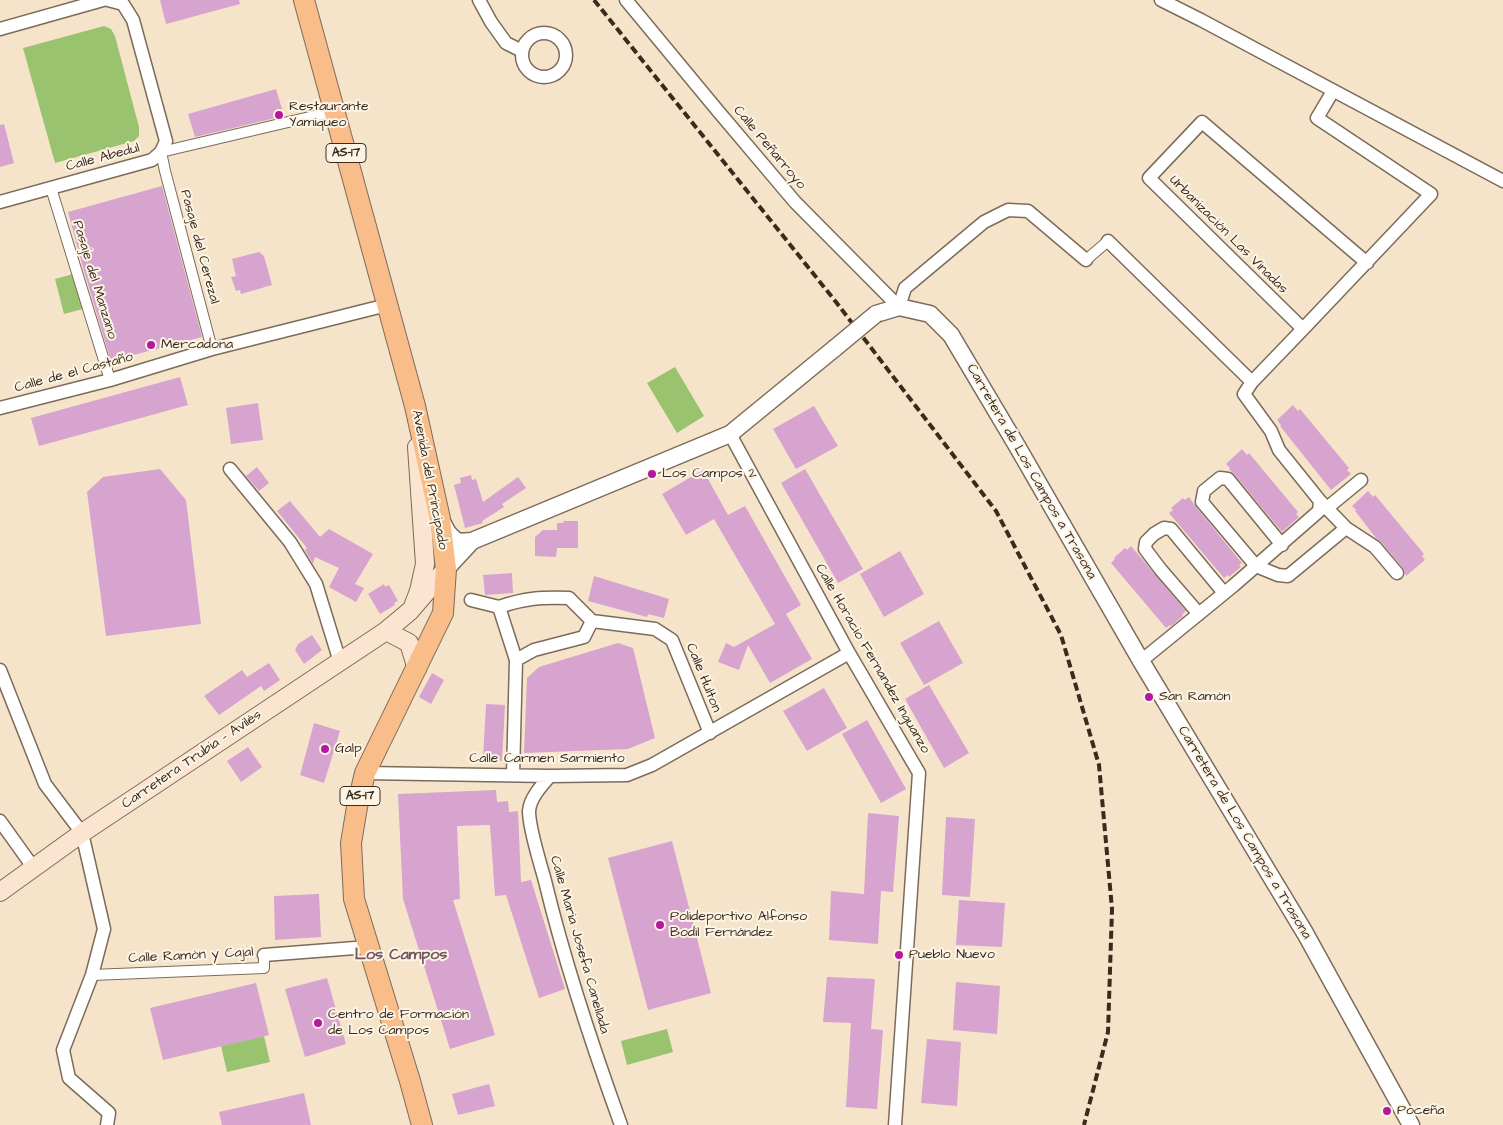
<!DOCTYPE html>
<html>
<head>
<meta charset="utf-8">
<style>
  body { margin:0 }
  canvas { display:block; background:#f6e4ca }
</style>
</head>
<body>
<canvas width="1503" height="1125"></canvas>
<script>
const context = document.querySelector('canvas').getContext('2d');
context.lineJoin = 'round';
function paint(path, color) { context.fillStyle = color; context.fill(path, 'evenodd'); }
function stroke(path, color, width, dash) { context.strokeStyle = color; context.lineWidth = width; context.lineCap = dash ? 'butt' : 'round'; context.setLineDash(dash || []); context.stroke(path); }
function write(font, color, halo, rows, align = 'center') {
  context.font = font + ' "Architects Daughter",sans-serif'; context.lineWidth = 4; context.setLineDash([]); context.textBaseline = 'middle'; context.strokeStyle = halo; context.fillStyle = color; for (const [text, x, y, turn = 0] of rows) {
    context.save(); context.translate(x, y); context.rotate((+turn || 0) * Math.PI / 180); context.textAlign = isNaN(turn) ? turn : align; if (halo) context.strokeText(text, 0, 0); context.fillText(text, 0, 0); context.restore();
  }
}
const green = new Path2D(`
  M104,26L111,29L115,36L139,127V136L134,141L55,163L23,48Z
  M73,274L83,309L64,314L55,279Z
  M675,367L704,416L677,433L647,383Z
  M667,1029L673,1052L627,1065L621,1041Z
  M264,1036L270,1062L227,1072L221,1046Z`);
const building = new Path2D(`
  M160,0H239L240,4L166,24Z
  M276,89L284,116L195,137L188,114Z
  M4,124L14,163L0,167V125Z
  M162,186L202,337L111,361L84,271L68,212Z
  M259,252L264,256L272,285L241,294L240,290L236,291L231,277L236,276L232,259Z
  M180,377L188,405L39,446L31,418Z
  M258,403L263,440L231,444L226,408Z
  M1293,405L1298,411L1300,409L1349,468L1347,470L1351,474L1331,490L1280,426L1281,425L1277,420Z
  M814,406L838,446L796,469L773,429Z
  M1242,449L1247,455L1249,453L1298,512L1296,514L1299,517L1282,532L1234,474L1229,469L1230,468L1226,464Z
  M257,467L269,483L259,491L246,476Z
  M160,469L186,500L201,624L106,636L87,492L103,477Z
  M805,469L863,569L838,583L781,483Z
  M703,470L728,515L745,506L801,605L786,614L812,659L770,683L748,645L739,670L718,662L726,643L734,647L775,624L714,519L686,535L662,494Z
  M471,475L472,480L476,479L483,502L518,477L526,488L502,504L504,507L482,521L483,523L465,528L454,485L461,483L460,478Z
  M1368,491L1373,497L1375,495L1424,554L1422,556L1425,560L1406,576L1403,568L1381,542L1376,538L1355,511L1356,510L1352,506Z
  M1189,497L1196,507L1242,563L1239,565L1241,567L1229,577L1228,575L1224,578L1169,513L1173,510L1171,508L1183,498L1185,500Z
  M290,501L320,537L329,529L373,554L355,584L364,588L356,602L329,587L339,568L315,557L313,564L305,550L307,548L277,511Z
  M564,521H578V548H557L556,557L535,556V537L543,530H557V523H563Z
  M1131,546L1186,611L1182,615L1183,616L1171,626L1170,625L1166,628L1111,563L1115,559L1114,558L1125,548L1127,550Z
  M900,551L924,594L884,617L860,574Z
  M512,573L513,593L485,595L483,575Z
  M594,576L669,599L664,618L648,614L647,617L588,601Z
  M384,584L385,587L389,585L398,601L394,603L395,605L380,614L368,594Z
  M939,621L963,663L924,685L900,643Z
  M312,635L322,650L304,664L295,650L298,644Z
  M618,643L633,648L655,738L628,749L524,753L527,678L539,667Z
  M269,663L280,680L264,691L261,686L219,715L204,696L242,670L247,677Z
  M432,673L444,680L431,704L419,697Z
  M929,685L969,753L944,768L905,699Z
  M824,688L847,728L807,751L783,711Z
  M486,704L505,705L502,761L483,760Z
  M867,720L906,789L881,803L842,734Z
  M314,723L340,731L324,783L300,775Z
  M248,747L262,767L241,782L227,761Z
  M496,790L497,802L508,801L509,812L518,811L521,882L531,880L565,989L539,998L506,895L495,896L490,825L457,826L460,899L453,900L495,1035L450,1049L403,899L398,794Z
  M868,813L899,816L893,892L881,891L878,944L829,940L831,891L864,894Z
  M946,817L975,819L970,897L942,895Z
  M672,841L711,993L648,1010L608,858Z
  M319,894L321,937L275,940L274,896Z
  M959,900L1005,903L1002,947L956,945Z
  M827,977L875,979L871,1029L883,1030L877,1109L846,1107L851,1023L823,1022Z
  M327,978L346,1044L305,1057L285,989Z
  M956,982L1000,986L997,1034L953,1030Z
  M256,983L269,1035L163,1060L150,1008Z
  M927,1039L961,1042L957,1106L921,1103Z
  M489,1084L495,1106L458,1115L452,1094Z
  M304,1093L311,1125H222L219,1112Z`);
const pedestrian = new Path2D(`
  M51,188L110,380
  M1086,260L1108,241
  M212,349L165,171L161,152L335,111
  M92,975L264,968V955`);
const minor = new Path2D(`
  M479,0L491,22L506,43L522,51
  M626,0L718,111L795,202L899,307L905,288L984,222L1008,210L1028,211L1086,260
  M1161,0L1201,20L1503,181
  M0,29L103,0
  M522 55a22 22 0 1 1 44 0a22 22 0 1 1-44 0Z
  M0,202L152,160L161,152L166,141L133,20L123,4L108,0
  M1108,241L1252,382L1303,329L1149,178L1202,122L1367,263
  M1303,329L1431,194L1317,118L1333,91
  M0,408L110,380L212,349L387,305
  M730,434L849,653L919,773L895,1125
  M230,469L290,542L316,584L340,662
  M1327,508L1361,480
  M1346,528L1375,547L1397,573
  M1282,545L1228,479L1220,478L1204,491L1202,502L1256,566L1278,575L1288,576L1346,528L1320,501
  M471,600L499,607
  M1199,614L1161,570L1145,549L1146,542L1154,534L1164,528L1171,529L1224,593
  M516,660L499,607C525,598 542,597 569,598L592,621L655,629L672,640L710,733
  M1141,661L1233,586L1319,511L1320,501L1279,450L1271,431L1244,394L1252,382
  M0,670L45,784L82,833L104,929L92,975L63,1050L69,1078L109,1113L107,1125
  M365,773L550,776L627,775L652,765L849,653
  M513,775L516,660L534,650L584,637L592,621
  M550,776C542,785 530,798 529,811C529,829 540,862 545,881C565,964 592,1045 621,1125
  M0,821L33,867
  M264,955L368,947`);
const tertiary = new Path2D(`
  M876,314L899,307L930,314L951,335L1017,446L1141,661L1305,933L1411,1125
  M441,520L448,533L457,542L472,541L730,434L835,348
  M446,569L472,541`);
const secondary = new Path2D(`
  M414,604L419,591L425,564L417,447
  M386,631L409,643L417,669
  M0,892L82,833L386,631L410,611L446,569`);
const primary = new Path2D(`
  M304,0L415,406L440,519L446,569L443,613L365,773L357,807L351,843L354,899L410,1081L422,1125`);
const rail = new Path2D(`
  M594,0L836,302L996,511L1061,635L1099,765L1112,909L1108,1032L1084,1125`);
const tertiaryBridge = new Path2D(`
  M835,348L876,314`);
const markers = [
  [279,115,5,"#b5179e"],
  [151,345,5,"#b5179e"],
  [652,474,5,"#b5179e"],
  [1149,697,5,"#b5179e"],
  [325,749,5,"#b5179e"],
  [660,925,5,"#b5179e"],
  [899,955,5,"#b5179e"],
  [318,1023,5,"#b5179e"],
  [1387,1111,5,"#b5179e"]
];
const shields = [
  [346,153,40],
  [360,796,40]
];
const shieldNames = [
  ["AS-17",346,153],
  ["AS-17",360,796]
];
const poiNames = [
  ["Restaurante",289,107],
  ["Yamiqueo",289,123],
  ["Mercadona",161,345],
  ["Los Campos 2",662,474],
  ["San Ramón",1159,697],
  ["Galp",335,749],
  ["Polideportivo Alfonso",670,917],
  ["Bodil Fernández",670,933],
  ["Pueblo Nuevo",909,955],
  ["Centro de Formación",328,1015],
  ["de Los Campos",328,1031],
  ["Poceña",1397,1111]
];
const streetNames = [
  ["Calle Peñarroyo",769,148,50],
  ["Calle Abedul",103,158,-15],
  ["Urbanización Las Vinadas",1228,235,45],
  ["Pasaje del Cerezal",199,247,75],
  ["Pasaje del Manzano",94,280,73],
  ["Calle de el Castaño",74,373,-15],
  ["Carretera de Los Campos a Trasona",1031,472,60],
  ["Avenida del Principado",429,480,79],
  ["Calle Horacio Fernandez Inguanzo",872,659,60],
  ["Calle Hulton",703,678,68],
  ["Calle Carmen Sarmiento",547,759],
  ["Carretera Trubia - Avilés",192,760,-34],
  ["Carretera de Los Campos a Trasona",1244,833,59],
  ["Calle Maria Josefa Canellada",579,945,74],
  ["Calle Ramón y Cajal",191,956,-3]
];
const quarterNames = [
  ["Los Campos",401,956]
];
paint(green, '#9ac370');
paint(building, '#d7a3cf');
stroke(pedestrian, '#7c6b5a', 12);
stroke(minor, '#7c6b5a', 15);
stroke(tertiary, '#7c6b5a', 19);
stroke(secondary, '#7c6b5a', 20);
stroke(primary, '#7c6b5a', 22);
stroke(pedestrian, '#fff', 10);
stroke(minor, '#fff', 12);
stroke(tertiary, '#fff', 16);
stroke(secondary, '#fce5d0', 18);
stroke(primary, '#f8bd89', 20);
stroke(rail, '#3b2a1e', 4, [8, 4]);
stroke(tertiaryBridge, '#7c6b5a', 19, []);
stroke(tertiaryBridge, '#fff', 16);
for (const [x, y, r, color] of markers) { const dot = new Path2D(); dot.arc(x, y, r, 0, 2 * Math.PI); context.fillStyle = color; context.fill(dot); stroke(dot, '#fcf5e5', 2); }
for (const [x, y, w] of shields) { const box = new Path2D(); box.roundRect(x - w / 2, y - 9.5, w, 19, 4); context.fillStyle = '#fcf5e5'; context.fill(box); stroke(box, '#3b2a1e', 1); }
write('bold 12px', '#3b2a1e', null, shieldNames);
write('14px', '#3b2a1e', '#fcf5e5', poiNames, 'left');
write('14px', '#3b2a1e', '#fcf5e5', streetNames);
write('bold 16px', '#72545c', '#fcf5e5', quarterNames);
</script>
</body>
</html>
